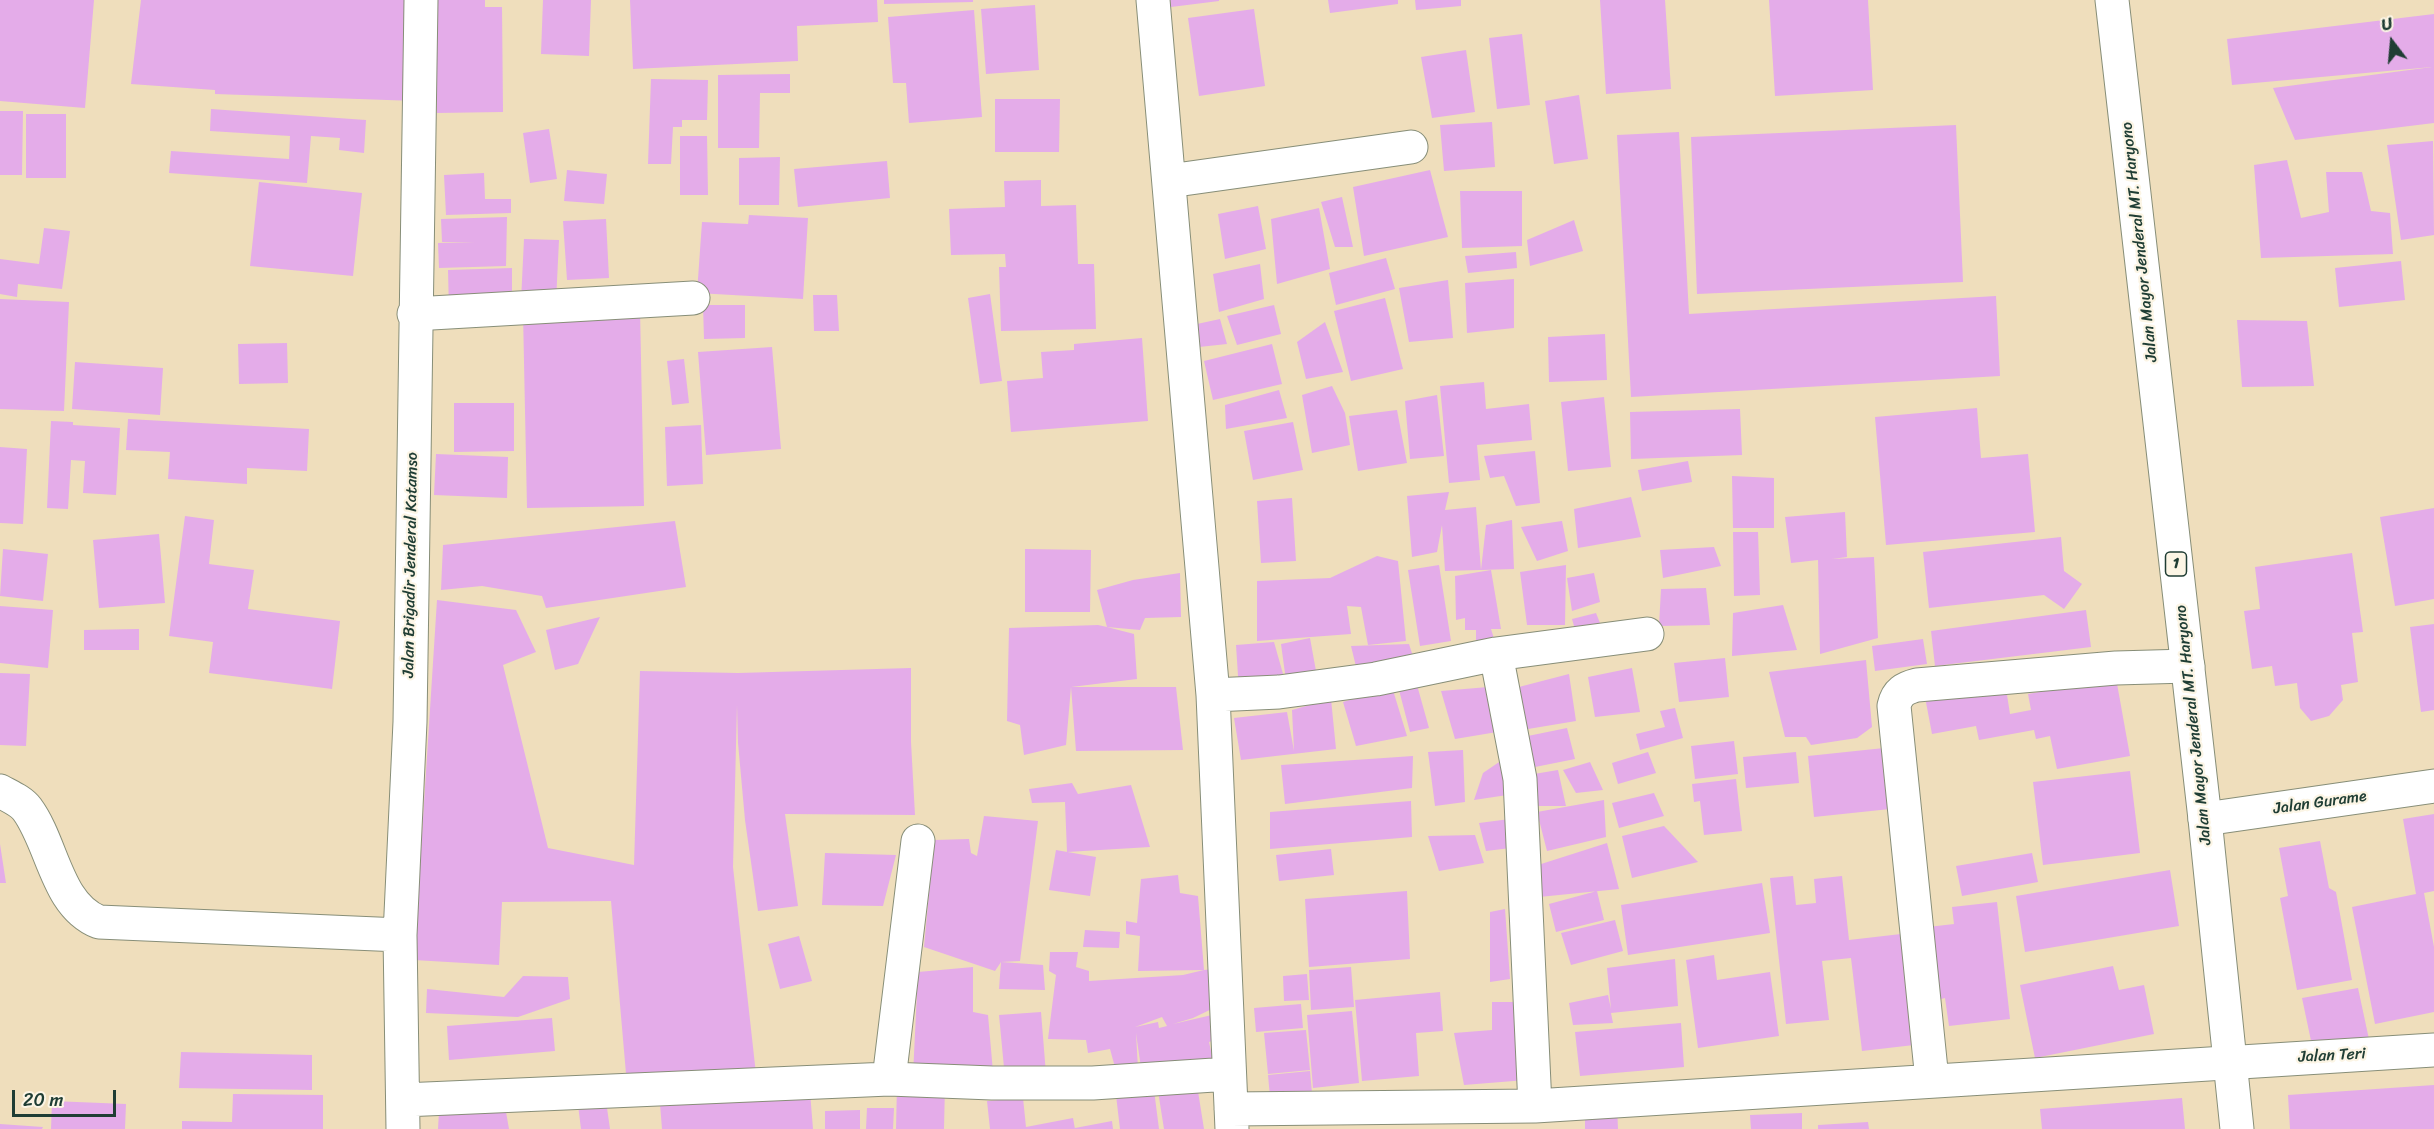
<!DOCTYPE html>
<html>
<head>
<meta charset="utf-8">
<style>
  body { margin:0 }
  #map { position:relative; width:2434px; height:1129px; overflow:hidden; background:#efdebc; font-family:Sriracha,sans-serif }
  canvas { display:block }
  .north { position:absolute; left:2362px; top:12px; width:60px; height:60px; -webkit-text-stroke:4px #fcf5e5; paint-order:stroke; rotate:344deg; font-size:16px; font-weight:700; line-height:24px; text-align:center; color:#1f3d34 }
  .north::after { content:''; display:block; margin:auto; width:21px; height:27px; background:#1f3d34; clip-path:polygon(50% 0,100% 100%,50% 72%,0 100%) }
  .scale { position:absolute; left:12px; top:1090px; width:104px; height:27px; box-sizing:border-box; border:3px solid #1f3d34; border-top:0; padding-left:8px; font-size:18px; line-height:21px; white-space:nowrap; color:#1f3d34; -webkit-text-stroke:4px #fcf5e5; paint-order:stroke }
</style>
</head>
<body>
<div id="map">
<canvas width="2434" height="1129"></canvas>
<div class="north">U</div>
<div class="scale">20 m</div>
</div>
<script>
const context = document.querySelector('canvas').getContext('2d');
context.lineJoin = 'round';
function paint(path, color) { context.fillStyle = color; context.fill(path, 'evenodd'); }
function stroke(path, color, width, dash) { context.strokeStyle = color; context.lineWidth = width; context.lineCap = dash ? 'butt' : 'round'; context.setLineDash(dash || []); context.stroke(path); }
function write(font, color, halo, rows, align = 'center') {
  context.font = font + ' Sriracha,sans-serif'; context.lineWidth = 4.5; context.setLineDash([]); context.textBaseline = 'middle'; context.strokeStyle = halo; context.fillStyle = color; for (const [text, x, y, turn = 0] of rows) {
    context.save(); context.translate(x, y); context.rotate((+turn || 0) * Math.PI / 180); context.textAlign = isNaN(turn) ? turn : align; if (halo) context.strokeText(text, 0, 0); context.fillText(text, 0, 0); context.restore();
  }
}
const building = new Path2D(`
  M0,0H94L85,108L0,101Z
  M141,0H417L416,101L215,94V90L131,84Z
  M436,0H485V7H502L503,112L437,113Z
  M543,0H591L589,56L541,54Z
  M630,0H877L878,22L797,26L798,61L633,69Z
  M884,0H973V2L884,4Z
  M1170,0H1219V1L1171,7Z
  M1328,0H1398V4L1330,13Z
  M1415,0H1461V6L1416,10Z
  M1600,0H1665L1671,89L1606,94Z
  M1769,0H1868L1873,90L1775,96Z
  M1035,5L1039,70L986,74L981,9Z
  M1254,9L1265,86L1199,96L1188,18Z
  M974,10L982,117L909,123L906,83H893L888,17Z
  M2434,14V123L2295,140L2273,88L2432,67L2232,85L2227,39Z
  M1522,34L1530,105L1497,109L1489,38Z
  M1466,50L1475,112L1432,118L1421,57Z
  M790,74V93H760L759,148H718V75Z
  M651,79L708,80L707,120H682V127H673L671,164H648Z
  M1579,95L1588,159L1554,164L1545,101Z
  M995,99H1060L1059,152H995Z
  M211,109L366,120L364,153L339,150L340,138L311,136L307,183L169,173L171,151L289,159L290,136L210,131Z
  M0,111H23L22,175H0Z
  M26,114H66V178H26Z
  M1492,122L1495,167L1444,171L1440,125Z
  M1956,125L1963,282L1697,294L1691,137Z
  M549,129L557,179L530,183L523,133Z
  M1679,132L1689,314L1996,296L2000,376L1631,397L1617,135Z
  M680,136H707L708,195H680Z
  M2433,141L2434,235L2401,240L2387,145Z
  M780,157L779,205H739V158Z
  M2287,160L2301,218L2329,212L2326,172H2362L2371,211L2390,213L2393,254L2261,258L2254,165Z
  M887,161L890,198L798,207L794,169Z
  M567,170L607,174L604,204L564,201Z
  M1430,170L1448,237L1364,256L1353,187Z
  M484,173L485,199H511V213L446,215L444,175Z
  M1041,180V206L1076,205L1078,264H1094L1096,329L1001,331L999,267H1006L1005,254L951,255L949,209L1005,207L1004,181Z
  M259,182L362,193L353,276L250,266Z
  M1460,191H1522V246L1462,248Z
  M1342,197L1353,247H1335L1321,202Z
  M1258,206L1266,249L1225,259L1218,214Z
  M1319,208L1330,269L1277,284L1271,219Z
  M749,215L808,218L803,299L697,293L702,222L748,224Z
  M507,217L506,266L439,268L438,243L475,242H442L441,219Z
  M606,219L609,278L567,280L563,221Z
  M1574,220L1583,251L1530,266L1527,240Z
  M44,228L70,231L62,289L18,284L17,297L0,294V259L39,264Z
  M524,239L559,240L556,302L521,301Z
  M1516,252L1517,268L1468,273L1465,256Z
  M1386,258L1395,289L1336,305L1329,273Z
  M2401,261L2405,300L2339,307L2335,268Z
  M1260,264L1264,299L1219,312L1213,274Z
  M512,268V308L449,310L448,270Z
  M1514,279V328L1467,333L1465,283Z
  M1448,280L1453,338L1409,342L1399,288Z
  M990,294L1002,381L980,384L968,298Z
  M813,295H837L839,331H814Z
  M1385,298L1403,369L1351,381L1334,311Z
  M0,299L69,302L64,411L0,409Z
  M703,305H745V338L704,339Z
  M1274,305L1281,334L1237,345L1227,316Z
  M640,310L644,506L527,508L523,313Z
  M1220,319L1227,344L1199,347L1197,324Z
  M2237,320L2307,321L2314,386L2242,387Z
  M1325,322L1343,372L1306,379L1297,342Z
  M1605,334L1607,380L1549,382L1548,337Z
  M1142,338L1148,421L1011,432L1007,381L1043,378L1041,352L1074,350V344Z
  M287,343L288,383L239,384L238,344Z
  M1272,344L1282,384L1213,400L1204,361Z
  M772,347L781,449L706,455L698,352Z
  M684,359L689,403L672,405L667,361Z
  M75,362L163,368L160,415L72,409Z
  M1484,382L1486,409L1529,404L1532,440L1477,445L1480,480L1449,483L1440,386Z
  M1332,386L1345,413L1350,445L1312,453L1302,395Z
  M1279,390L1287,418L1226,429L1225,405Z
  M1437,395L1444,456L1410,459L1405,401Z
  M1604,397L1611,467L1568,471L1561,402Z
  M454,403H514V451L454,452Z
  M1977,408L1981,458L2028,454L2035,532L1886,545L1875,417Z
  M1740,409L1742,455L1631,459L1630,412Z
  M1397,410L1407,463L1358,471L1349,416Z
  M128,419L309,429L307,471L247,468V484L168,479L170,452L126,450Z
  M51,421L73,422V425L120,428L116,495L83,493L85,461L71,460L68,509L47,508Z
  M1293,422L1303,470L1253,480L1244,431Z
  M701,425L703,484L667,486L665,427Z
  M0,447L27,449L23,524L0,523Z
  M1535,451L1540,503L1516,506L1504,476L1490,478L1484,456Z
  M436,454L508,457L507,498L434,495Z
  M1688,461L1692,482L1642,491L1638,470Z
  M1732,476L1774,478V528H1733Z
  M1449,492L1445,510L1476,507L1481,570L1486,525L1512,520L1514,569L1445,571L1442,525L1437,552L1412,557L1407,496Z
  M1631,497L1641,537L1578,548L1574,509Z
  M1292,498L1296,561L1261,563L1257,501Z
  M2434,508V599L2395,606L2380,517Z
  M1845,512L1847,557L1832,559L1874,557L1878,638L1820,654L1818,560L1791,563L1785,517Z
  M185,516L214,520L209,564L254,570L248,609L340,621L332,689L209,673L213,642L169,636Z
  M675,521L686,587L546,608L542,596L482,586L441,590L443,545Z
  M1562,521L1568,551L1537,561L1521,527Z
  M1733,532H1758L1760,595L1734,596Z
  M159,534L165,603L99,608L93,540Z
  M2061,537L2064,571L2082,584L2064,609L2044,595L1929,608L1923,552Z
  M1714,547L1721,566L1663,578L1660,550Z
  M3,549L48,554L43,601L0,596Z
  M1025,549L1091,550L1090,612H1025Z
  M2352,553L2363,632L2352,633L2358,682L2341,685L2343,700L2329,716L2311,721L2300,708L2297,683L2275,686L2272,666L2252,669L2244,611L2260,609L2255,567Z
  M1377,556L1398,561L1406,641L1368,645L1361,607L1347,606L1351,634L1257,641V581L1330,578Z
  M1439,565L1451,641L1420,646L1408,570Z
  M1566,565L1565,625H1527L1520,572Z
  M1491,570L1501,629H1491L1496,645L1476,650V630H1465V618L1456,620L1455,576Z
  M1180,573L1181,617L1145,618L1140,630L1107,627L1134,634L1137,679L1071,687H1176L1183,750L1076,751L1071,687L1066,745L1024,755L1020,725L1007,721L1009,628L1098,625L1107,627L1097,590L1133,580Z
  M1594,573L1600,602L1572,611L1567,578Z
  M1706,588L1710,625L1659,626L1661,589Z
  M437,600L516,610L536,652L503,665L548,848L634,865L640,671L738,673L911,668V742L915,815L785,814L798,906L758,911L745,820L738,743L737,705L733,867L756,1074L627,1085L611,901L502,902L499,965L414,960Z
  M1783,605L1797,650L1732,656L1733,613Z
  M0,606L53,610L48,668L0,663Z
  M2086,610L2091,647L1935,666L1931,631Z
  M1596,613L1604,633L1578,640L1572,619Z
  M600,617L578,664L555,670L546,630Z
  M2434,624V710L2421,712L2410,627Z
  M139,629V650H84V630Z
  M1310,638L1318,682L1287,688L1281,644Z
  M1923,639L1927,664L1875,671L1872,646Z
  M1274,642L1287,688L1239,691L1236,645Z
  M1409,644L1417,669L1359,679L1351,646Z
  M1725,658L1729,697L1679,702L1674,663Z
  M1866,660L1872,727L1857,738L1811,745L1806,737H1785L1769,672Z
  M1632,668L1640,712L1595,717L1588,677Z
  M0,673L30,674L26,746L0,745Z
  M1569,674L1576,721L1522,730L1515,688Z
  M2116,678L2130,756L2057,769L2050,736L2036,739L2034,730L1979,740L1976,726L1932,734L1925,697L2005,682L2010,714L2031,710L2028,694Z
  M1417,685L1429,728L1410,732L1399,690Z
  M1392,687L1407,736L1356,746L1343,702Z
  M1488,687L1497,732L1455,739L1441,691Z
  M1331,699L1336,749L1241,760L1234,718L1287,712L1294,751L1292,710Z
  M1675,708L1683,738L1640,750L1636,734L1665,727L1660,711Z
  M1567,728L1575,759L1535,767L1518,738Z
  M1734,741L1738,774L1695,779L1691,746Z
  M1884,748L1890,809L1814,817L1808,756Z
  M1463,750L1465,802L1435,806L1428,752Z
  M1648,752L1656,773L1618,784L1612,763Z
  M1796,752L1799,783L1746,788L1743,757Z
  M1413,756L1412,788L1285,804L1281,765Z
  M1505,758L1514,794L1474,800L1483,773Z
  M1590,762L1603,790L1576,793L1563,770Z
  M1558,770L1566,806H1538L1528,775Z
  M2130,771L2140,853L2043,865L2033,782Z
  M1736,779L1742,831L1704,835L1700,801L1694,802L1692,784Z
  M1072,783L1078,794L1131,785L1150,847L1067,852L1065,802L1032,803L1029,789Z
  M1654,793L1664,816L1619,828L1612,803Z
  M1604,800L1606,837L1547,851L1537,812Z
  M1411,801L1412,837L1270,849V812Z
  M2434,814V891L2424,893L2434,947V1012L2375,1024L2352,907L2416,894L2403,819Z
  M984,816L1038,821L1020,961L1001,962L995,971L924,947L934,840L969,839L971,853L977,856Z
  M1510,819L1519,847L1486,851L1479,823Z
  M1664,826L1698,862L1632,878L1622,836Z
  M1475,835L1484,863L1439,871L1428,836Z
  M2320,841L2329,888L2336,892L2352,980L2297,990L2280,898L2288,896L2279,848Z
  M1607,843L1619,889L1539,897L1538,865Z
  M0,844L6,883H0Z
  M1331,849L1334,875L1279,881L1276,855Z
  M1056,850L1096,857L1090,896L1049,890Z
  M825,853L896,855L883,906L822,905Z
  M2032,853L2038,882L1962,896L1956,866Z
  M2170,870L2179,926L2025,952L2016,896Z
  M1178,875L1180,893L1198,896L1204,970L1212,969L1218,1006L1193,1018L1173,1024L1212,1015L1215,1040L1209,1042L1214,1065L1142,1075L1136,1033L1138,1069L1116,1071L1110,1049L1088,1053L1086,1040L1048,1039L1056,975L1049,971L1050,952H1078L1076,967L1089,971V981L1183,975L1204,970L1138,971L1140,936L1126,934V921L1137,923L1141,879ZM1162,1017L1167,1026L1159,1028L1158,1022L1135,1027Z
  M1793,876L1796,905L1816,903L1814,879L1842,876L1849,940L1901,934L1914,1045L1862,1051L1851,958L1822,961L1829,1020L1786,1024L1770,878Z
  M1762,883L1770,933L1628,955L1621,905Z
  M1407,891L1410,959L1309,967L1305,899Z
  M1597,891L1604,920L1556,932L1549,904Z
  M1997,902L2010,1019L1949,1026L1945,998L1937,1000L1928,927L1954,924L1952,907Z
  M1505,909L1510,979L1490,982V912Z
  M1615,920L1623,951L1571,965L1561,933Z
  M1085,930L1120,932L1119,948L1083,947Z
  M799,936L812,981L780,989L768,944Z
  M1714,955L1717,980L1770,972L1779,1036L1698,1048L1686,960Z
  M1675,959L1678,1006L1611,1013L1613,1023L1573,1025L1569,1003L1608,995L1611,1009L1607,968Z
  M1001,962L1043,965L1045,990L999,989Z
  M2113,966L2119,990L2144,985L2154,1034L2035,1058L2020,985Z
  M973,967V1012L988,1015L993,1072L913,1075L918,972Z
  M1351,967L1354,1007L1311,1010L1309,970Z
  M1307,974L1309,1000L1284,1001L1283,976Z
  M523,976L568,977L570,999L518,1017L426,1013L427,989L504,997Z
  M2358,988L2370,1044L2314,1055L2302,998Z
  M1440,992L1443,1031L1416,1033L1419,1076L1362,1081L1355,1000Z
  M1492,1002H1514L1526,1080L1464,1085L1454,1033L1492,1030Z
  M1301,1004L1303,1028L1256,1032L1254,1008Z
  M1352,1011L1359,1083L1313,1088L1307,1015Z
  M1041,1012L1046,1074L1005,1078L999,1015Z
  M552,1018L555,1051L449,1060L447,1026Z
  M1681,1023L1684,1067L1580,1076L1575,1032Z
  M1306,1030L1310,1070L1268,1074L1264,1033Z
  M181,1052L312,1055V1090L179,1088Z
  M1310,1071L1312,1093L1270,1097L1268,1075Z
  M897,1085H945L944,1129H896Z
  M1197,1085L1204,1129H1164L1158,1091Z
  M2434,1085V1129H2290L2288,1095Z
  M1154,1090L1159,1129H1120L1116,1095Z
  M810,1092L813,1129H662L660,1104Z
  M233,1094L323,1095V1129H182V1121L232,1122Z
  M1023,1098L1026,1127L1073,1118L1075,1129H990L987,1101Z
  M2182,1098L2185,1129H2042L2040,1109Z
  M52,1101L126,1104L125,1129H51Z
  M606,1101L610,1129H581L578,1105Z
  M1617,1105L1618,1129H1585V1113Z
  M867,1108H894L893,1129H866Z
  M860,1110V1129H825V1111Z
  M439,1112H506L509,1129H438Z
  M1802,1113V1129H1751L1750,1115Z
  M1112,1121L1113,1129H1075V1128Z
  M1868,1122L1869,1129H1818V1125Z
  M0,1124L43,1127L42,1129H0Z`);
const minor = new Path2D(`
  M1153,0L1213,695L1232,1129
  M1169,181L1411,147
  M414,314L693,298
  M1496,654L1520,779L1535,1106
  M1213,695L1279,692L1376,679L1496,654L1647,634
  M0,791C9,796 21,801 27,809C53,844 56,905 99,922L400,935
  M2205,819L2434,786
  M889,1079L918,841
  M1932,1080L1894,706C1897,692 1905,688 1917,685L2116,668L2188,666
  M403,1100L889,1079L992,1083H1093L1229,1074
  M1231,1109L1535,1106L2434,1050
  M403,1129L400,935L410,722L421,0`);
const highway = new Path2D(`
  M2112,0L2205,819L2237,1129`);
const shields = [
  [2176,564,21]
];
const shieldNames = [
  ["1",2176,564]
];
const streetNames = [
  ["Jalan Mayor Jenderal MT. Haryono",2140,242,-96],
  ["Jalan Brigadir Jenderal Katamso",411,565,-89],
  ["Jalan Mayor Jenderal MT. Haryono",2194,725,-96],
  ["Jalan Gurame",2320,803,-8],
  ["Jalan Teri",2332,1056,-3]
];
paint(building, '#e4ace9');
stroke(minor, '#878e78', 35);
stroke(highway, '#878e78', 35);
stroke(minor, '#fff', 33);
stroke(highway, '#fff', 33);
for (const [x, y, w] of shields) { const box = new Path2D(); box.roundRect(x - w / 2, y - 12, w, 24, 4.5); context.fillStyle = '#fcf5e5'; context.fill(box); stroke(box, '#1f3d34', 1.5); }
write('bold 15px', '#1f3d34', null, shieldNames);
write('16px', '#1f3d34', '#fcf5e5', streetNames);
</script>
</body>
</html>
